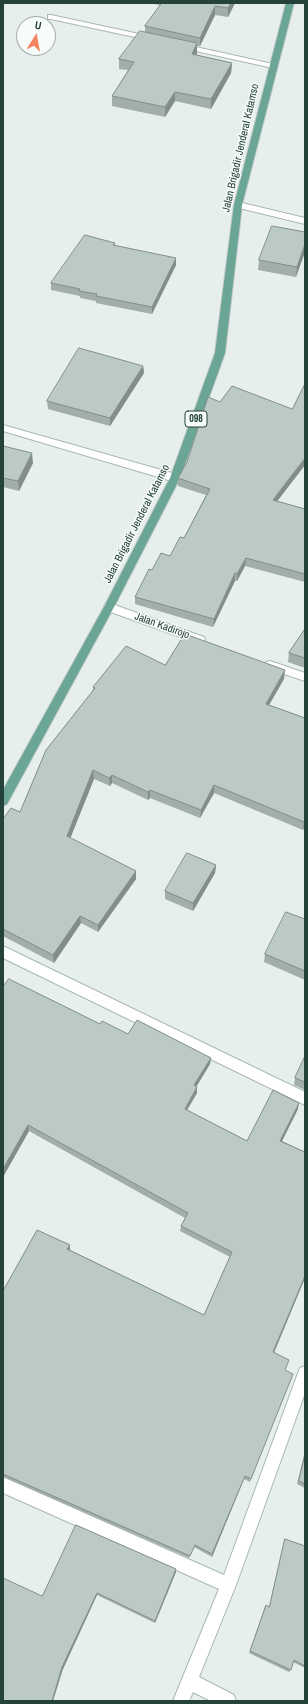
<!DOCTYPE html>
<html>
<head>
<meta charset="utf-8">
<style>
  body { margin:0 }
  #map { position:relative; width:308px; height:1704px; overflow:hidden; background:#e6efeb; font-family:"Archivo Narrow",sans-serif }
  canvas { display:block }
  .frame { position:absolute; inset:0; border:4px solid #24423a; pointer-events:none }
  .north { position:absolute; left:16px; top:16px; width:40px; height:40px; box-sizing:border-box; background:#f7fbf9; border:1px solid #a3b1ad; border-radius:50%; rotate:11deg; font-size:11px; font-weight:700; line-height:16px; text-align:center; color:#24423a }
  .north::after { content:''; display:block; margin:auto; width:14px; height:18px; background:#f4845f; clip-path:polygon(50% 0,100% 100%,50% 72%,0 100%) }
</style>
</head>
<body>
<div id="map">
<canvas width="308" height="1704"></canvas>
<div class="frame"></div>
<div class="north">U</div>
</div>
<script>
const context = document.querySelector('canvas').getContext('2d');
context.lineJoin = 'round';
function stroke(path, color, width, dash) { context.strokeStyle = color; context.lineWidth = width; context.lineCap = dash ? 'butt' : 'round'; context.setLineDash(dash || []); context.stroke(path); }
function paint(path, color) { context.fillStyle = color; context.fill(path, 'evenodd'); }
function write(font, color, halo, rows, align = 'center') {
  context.font = font + ' "Archivo Narrow",sans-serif'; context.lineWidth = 3; context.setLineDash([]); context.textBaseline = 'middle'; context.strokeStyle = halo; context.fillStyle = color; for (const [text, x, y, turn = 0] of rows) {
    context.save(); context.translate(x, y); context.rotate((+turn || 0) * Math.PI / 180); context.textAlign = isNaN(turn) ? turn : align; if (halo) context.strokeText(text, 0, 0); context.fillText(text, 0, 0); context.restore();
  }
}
const minor = new Path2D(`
  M48,15H51L153,37L157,39L153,41L51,19H48Z
  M179,44H182L273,64L277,66L273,68L182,48L178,46Z
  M238,202L305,218V224L235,207L234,205L235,203Z
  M3,425L179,475L180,478L179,481L175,482L3,431Z
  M109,603L204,637L205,640L204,643L200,644L105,610L104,607L105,604Z
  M270,661L305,673V681L266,668L264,665L266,662Z
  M3,946L305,1092V1105L3,958Z
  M305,1366V1393L236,1585L199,1677L234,1695L236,1701H211L193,1692L189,1701H173L219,1589L3,1493V1477L224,1575L298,1373L300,1368Z`);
const primary = new Path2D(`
  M286,3H294L242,205L225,353L180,478L114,607L7,804L3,806V790L104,607L170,478L215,353L234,205Z`);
const wall = new Path2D(`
  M147,3H235L228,17L215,15L200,46H197V53L196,55L232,63L231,73L211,109L175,101L165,117L112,106V96L128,70L119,69V59L145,32V26L160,5Z
  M305,232V252L296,277L258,270L259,260Z
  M115,243V245L176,265L152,314L96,303V301L80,298V296L51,290V283Z
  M143,366L144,373L110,426L48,409L47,401Z
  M3,446L33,463L19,491L3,487Z
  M305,465L277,501L305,509V582L245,566L237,581H235L213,627L135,604V597L152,570L170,556L184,538L206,495L178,486V478Z
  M305,629V668L288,662L289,653Z
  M165,665L284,679L269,705L305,718V826L303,830L214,793L200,818L150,798L148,800L112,783L110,786L94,779L70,838L136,871V879L98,932L81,923L54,963L3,936V819L20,812L93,690V687Z
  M216,865L215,873L193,911L165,899V891Z
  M305,919V980L264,962L265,954Z
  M3,987L100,1024L128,1034L211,1058L210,1064L196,1087H197V1093L187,1110L247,1141L298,1109L282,1141L305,1152V1278L274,1353L285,1370L250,1482L244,1479L212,1557L194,1547L189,1558L3,1477V1291L70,1250L204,1315L230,1257L180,1231L181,1226L185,1218L29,1131L3,1177Z
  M305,1056V1090L294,1085L295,1078Z
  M305,1451V1488L297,1484Z
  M285,1539L305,1546V1668L293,1662L291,1670L289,1672L249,1653L265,1607L266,1605L269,1607L284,1542Z
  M176,1572L155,1623L97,1595L63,1669L42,1596Z`);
const shadedWall = new Path2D(`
  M231,3H235L228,17V8Z
  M215,6V15L200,46V38Z
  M197,43V53L192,64V54Z
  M232,63L231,73L211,109V99Z
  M175,92V101L165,117V107Z
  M305,244V252L296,277L297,267Z
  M176,258V265L152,314V307Z
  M143,366L144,373L110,426V418Z
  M32,453L33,463L19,491L18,481Z
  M305,458V465L272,508L273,500Z
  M246,558L245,566L237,581V574Z
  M235,573V581L213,627L214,619Z
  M285,670L284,679L265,712L266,704Z
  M93,770L94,779L68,844L67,836Z
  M112,775V783L110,786L109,778Z
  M214,785V793L200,818L201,810Z
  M150,790V798L148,800V792Z
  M305,821V826L303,830L304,822Z
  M216,865L215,873L193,911V903Z
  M136,871V879L98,932V925Z
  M80,916L81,923L54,963L53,955Z
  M211,1058L210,1064L193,1092L194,1085Z
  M197,1087V1093L184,1115L185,1109Z
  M299,1103L298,1109L279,1147L280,1141Z
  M28,1125L29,1131L3,1177V1169Z
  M70,1245V1250L68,1254L67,1249Z
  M305,1276V1278L272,1357L273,1352Z
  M245,1476L244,1479L212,1557V1554Z
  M176,1569V1572L155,1623V1621Z
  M97,1593V1595L63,1669L53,1701H52L62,1667Z`);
const building = new Path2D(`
  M162,3H231L228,8L215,6L200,38L145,26Z
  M140,31L197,43L192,54L232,63L211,99L175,92L165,107L112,96L134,62L119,59Z
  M272,226L305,232V244L297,267L259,260Z
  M85,235L115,243L113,245L176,258L152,307L96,296L97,294L79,291L80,289L51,283Z
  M79,348L143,366L110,418L47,401Z
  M305,384V458L273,500L305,509V574L246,558L237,574L235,573L214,619L135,597L149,569L152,570L161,553L170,556L180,537L184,538L210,489L178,478L187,462L208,397L220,402L232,386L292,409Z
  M3,446L32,453L18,481L3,478Z
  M305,629V658L289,653Z
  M185,634L285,670L266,704L305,718V821L304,822L214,785L201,810L150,790L148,792L112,775L109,778L93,770L67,836L136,871L98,925L80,916L53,955L3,929V819L11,808L20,812L46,750L95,688L93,687L126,646L165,665Z
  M187,853L216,865L193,903L165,891Z
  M286,912L305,919V971L265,954Z
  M9,979L100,1024L102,1021L128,1034L137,1020L211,1058L194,1085L197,1087L185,1109L247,1141L273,1090L299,1103L280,1141L305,1152V1276L273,1352L289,1360L285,1370L293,1374L251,1479L245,1476L212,1554L195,1545L190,1556L3,1474V1291L37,1230L70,1245L67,1249L204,1315L232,1252L181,1226L188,1213L28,1125L3,1169V987Z
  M305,1056V1082L295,1078Z
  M305,1454V1484L299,1481Z
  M76,1525L176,1569L155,1621L97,1593L62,1667L52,1701H3V1578L42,1596Z
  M285,1539L305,1546V1666L294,1660L291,1670L250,1651L266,1605L269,1607Z`);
const shields = [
  [196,419,22]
];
const shieldNames = [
  ["098",196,419]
];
const streetNames = [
  ["Jalan Brigadir Jenderal Katamso",241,148,-77],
  ["Jalan Brigadir Jenderal Katamso",137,524,-63],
  ["Jalan Kadirojo",162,626,20]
];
stroke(minor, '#a8b8b2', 2);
stroke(primary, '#c2cac8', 2);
paint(minor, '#fff');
paint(primary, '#6aa596');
paint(wall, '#a1aea9');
paint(shadedWall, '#838d89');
paint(building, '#bbcac4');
stroke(building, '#838d89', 1);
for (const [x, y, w] of shields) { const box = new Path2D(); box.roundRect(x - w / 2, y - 8, w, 16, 3); context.fillStyle = '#f7fbf9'; context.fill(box); stroke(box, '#24423a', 1); }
write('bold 10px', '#24423a', null, shieldNames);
write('11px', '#24423a', '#f7fbf9', streetNames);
</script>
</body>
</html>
